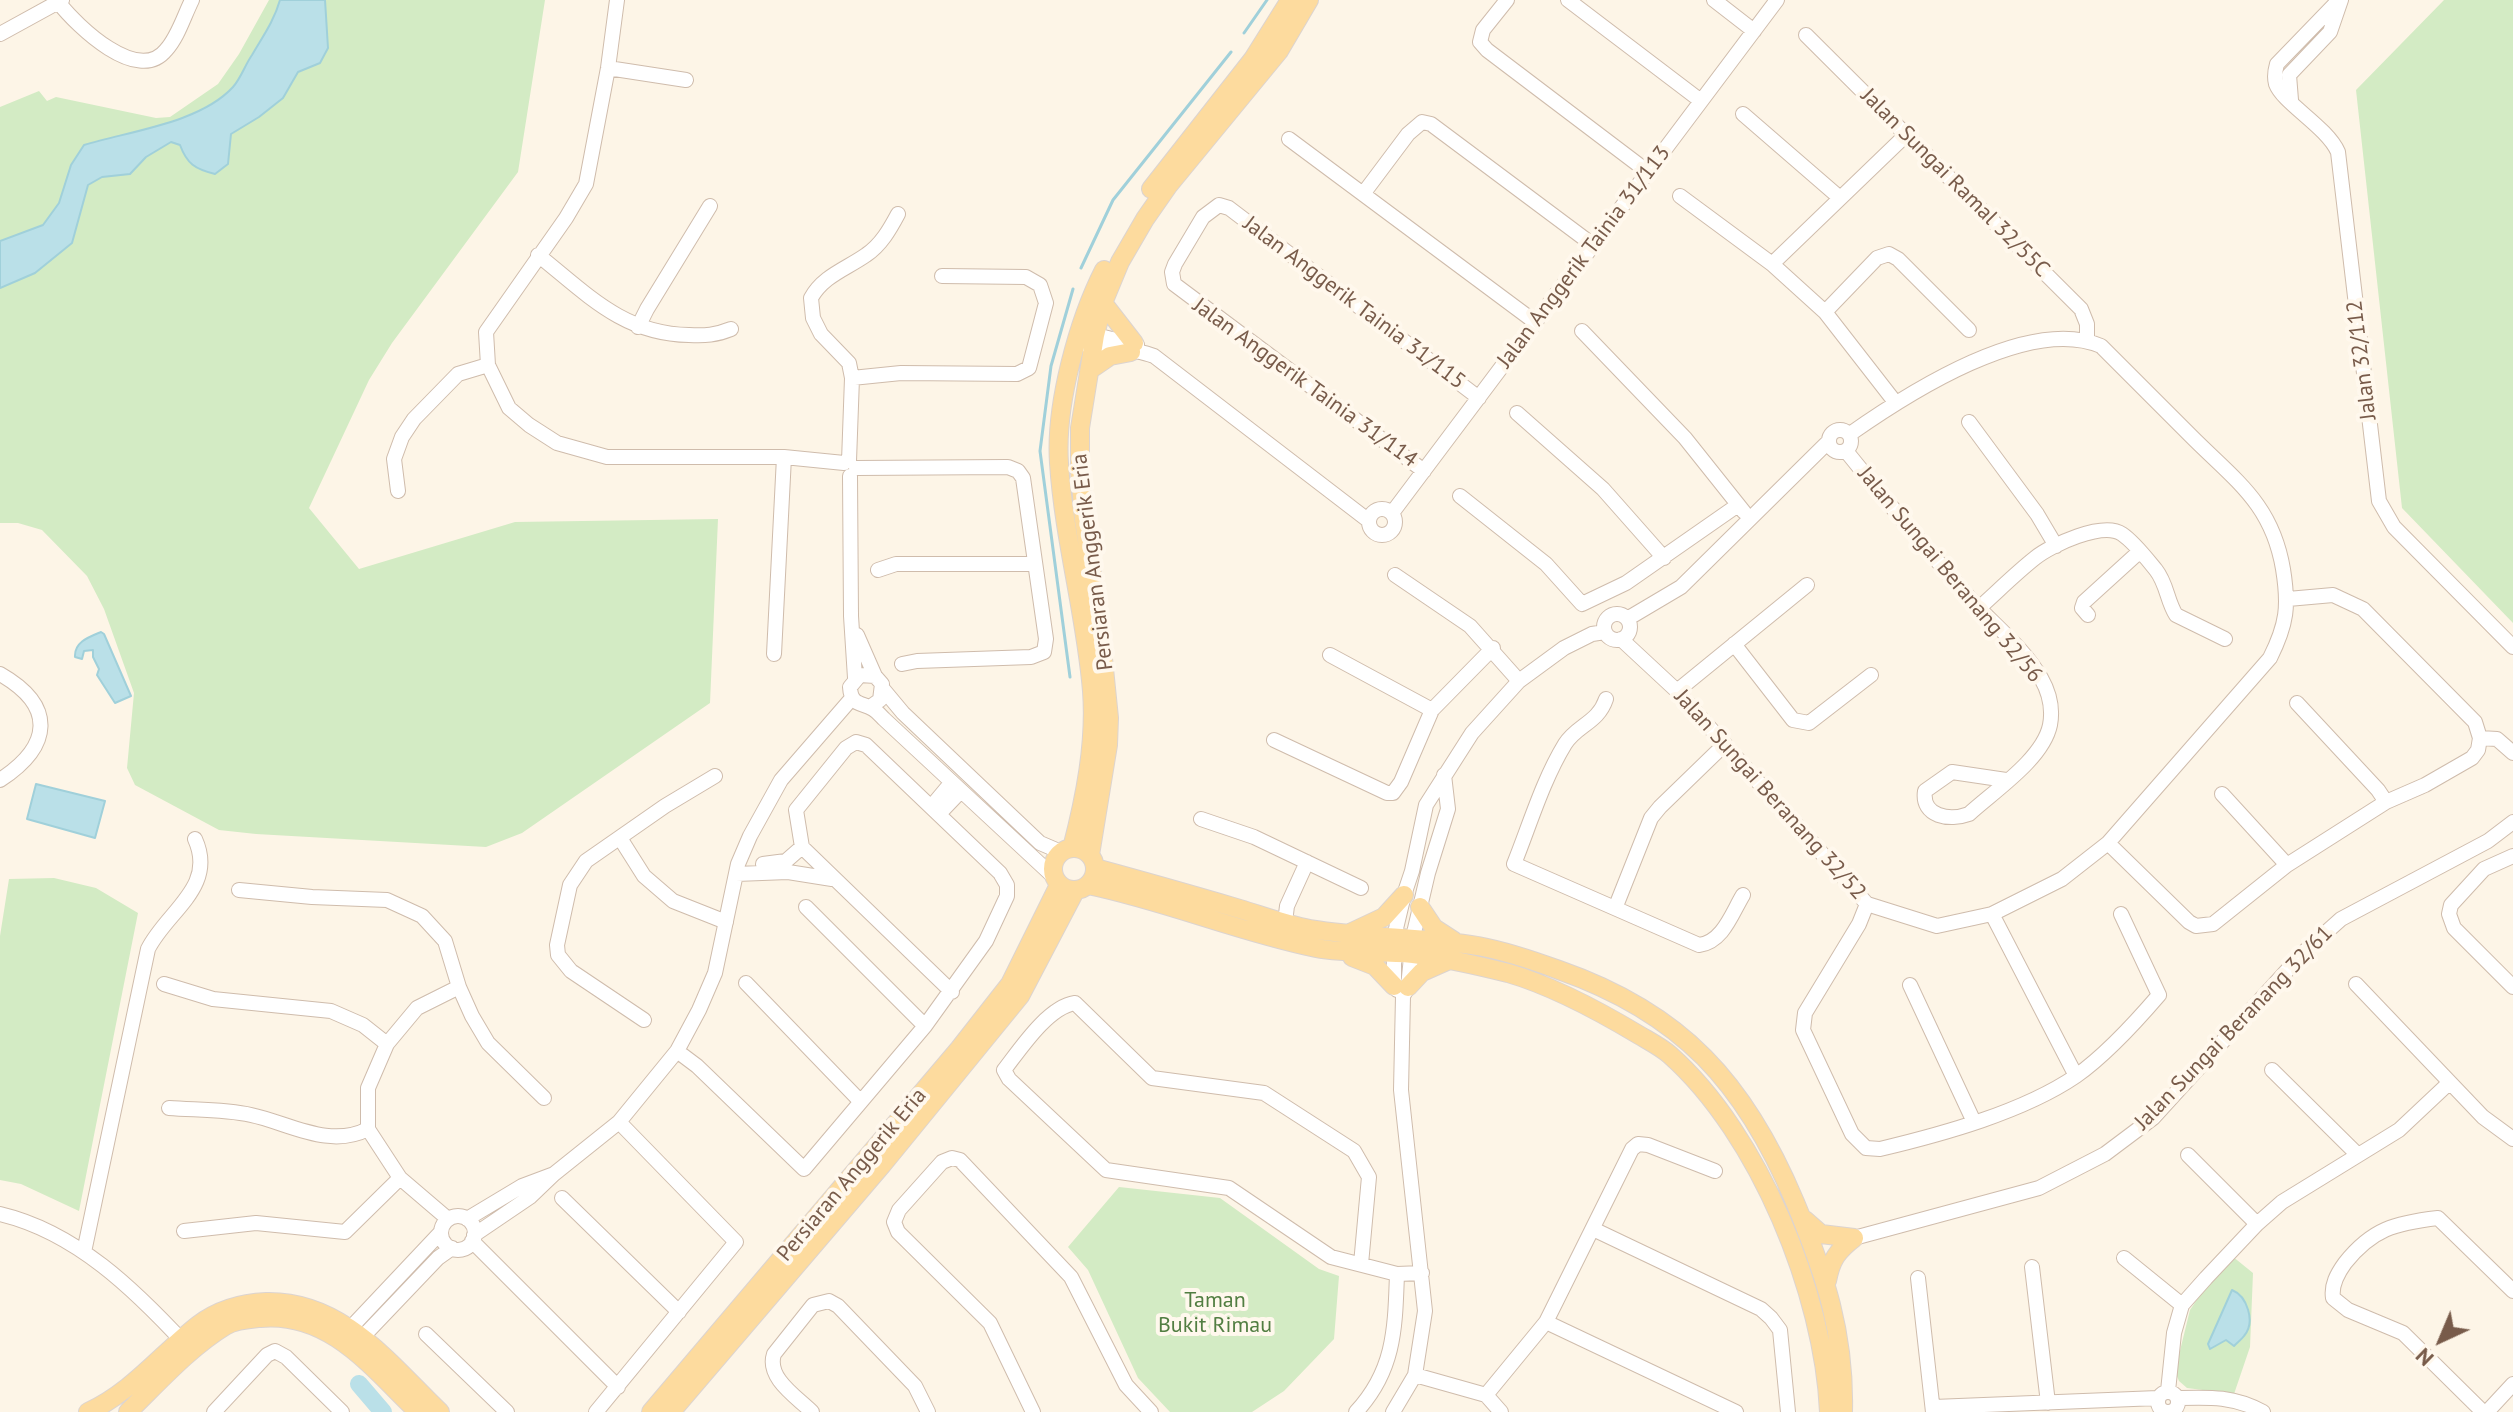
<!DOCTYPE html>
<html>
<head>
<meta charset="utf-8">
<style>
  body { margin:0 }
  #map { position:relative; width:2513px; height:1412px; overflow:hidden; background:#fdf5e7; font-family:"PT Sans",sans-serif }
  canvas { display:block }
  .north { position:absolute; left:2401px; top:1300px; width:80px; height:80px; -webkit-text-stroke:6px #fff8ed; paint-order:stroke; rotate:224deg; font-size:22px; font-weight:700; line-height:32px; text-align:center; color:#785b4a }
  .north::after { content:''; display:block; margin:auto; width:28px; height:36px; background:#785b4a; clip-path:polygon(50% 0,100% 100%,50% 72%,0 100%) }
</style>
</head>
<body>
<div id="map">
<canvas width="2513" height="1412"></canvas>
<div class="north">N</div>
</div>
<script>
const context = document.querySelector('canvas').getContext('2d');
context.lineJoin = 'round';
function paint(path, color) { context.fillStyle = color; context.fill(path, 'evenodd'); }
function stroke(path, color, width, dash) { context.strokeStyle = color; context.lineWidth = width; context.lineCap = dash ? 'butt' : 'round'; context.setLineDash(dash || []); context.stroke(path); }
function write(font, color, halo, rows, align = 'center') {
  context.font = font + ' "PT Sans",sans-serif'; context.lineWidth = 8; context.setLineDash([]); context.textBaseline = 'middle'; context.strokeStyle = halo; context.fillStyle = color; for (const [text, x, y, turn = 0] of rows) {
    context.save(); context.translate(x, y); context.rotate((+turn || 0) * Math.PI / 180); context.textAlign = isNaN(turn) ? turn : align; if (halo) context.strokeText(text, 0, 0); context.fillText(text, 0, 0); context.restore();
  }
}
const green = new Path2D(`
  M269,0H545L518,172L392,343L369,380L309,508L359,569L515,522L718,519L710,703L522,833L486,847L256,834L219,830L135,785L127,768L134,693L104,609L87,576L42,530L18,523H0V107L39,91L47,101L56,97L156,118L170,117L218,84L239,54Z
  M2444,0H2513V623L2402,508L2356,90Z
  M54,878L96,888L138,913L79,1211L21,1184L0,1180V936L9,879Z
  M1119,1187L1220,1198L1319,1269L1339,1276L1334,1339L1284,1391L1252,1412H1170L1138,1378L1088,1270L1068,1247Z
  M2232,1256L2253,1273L2250,1347L2234,1394L2187,1388L2179,1381L2175,1371L2190,1310L2210,1280Z`);
const water = new Path2D(`
  M280,0H325L328,48L320,63L298,72L283,98L259,117L231,134L228,164L215,174C195,169 187,164 180,145L171,142L146,157L130,174L102,177L88,185L72,243L35,273L0,288V241L43,225L59,203L71,165L84,145C130,131 200,123 233,87C241,78 245,65 252,55C263,36 274,21 280,0Z
  M101,632L104,634L131,696L115,703L97,675L99,669L93,657V650L84,651L82,659L75,657C74,642 89,637 101,632Z
  M36,784L105,801L95,838L27,819Z
  M2232,1290C2247,1296 2256,1322 2244,1336C2241,1340 2238,1342 2234,1346L2226,1340L2210,1349L2208,1344Z`);
const stream = new Path2D(`
  M1244,33L1267,0
  M1081,268L1113,200L1231,52
  M1070,677L1040,451L1051,366L1073,289`);
const river = new Path2D(`
  M359,1384L383,1412`);
const minor = new Path2D(`
  M617,0L608,68L586,184L566,218L486,332L488,365L509,408L529,425L557,443L607,457H784L844,463
  M1507,0L1483,30L1480,42L1487,50L1648,172
  M1568,0L1701,101
  M1714,0L1754,31
  M2339,0L2277,64C2275,71 2274,77 2276,84C2283,103 2327,127 2338,152L2379,501L2394,527L2513,647
  M59,3C77,26 138,85 166,50C178,37 184,16 192,0
  M0,34L62,0
  M1806,35L2081,309L2087,324V340
  M608,68L686,80
  M2291,100L2289,75L2330,32L2341,0
  M1743,114L1840,198
  M1289,139L1535,322
  M1363,194L1408,134L1422,122L1431,124L1593,245
  M1680,196L1772,264L1825,312L1895,402
  M538,255C587,294 623,334 689,335C705,336 716,335 731,329
  M1772,264L1907,134
  M1825,312L1877,258L1889,254L1898,259L1969,330
  M638,327L647,309L710,206
  M1582,331L1685,438L1744,512
  M1087,333L1137,345
  M1083,344C1105,348 1134,348 1154,356L1369,521
  M852,378L901,373L1017,374L1029,368L1046,303L1040,285L1026,277L942,276
  M1517,413L1603,489L1664,558
  M1969,422L2037,514L2056,546
  M1829 441a11 11 0 1 1 22 0a11 11 0 1 1-22 0Z
  M1846,451C1888,503 1931,555 1976,605C1998,628 2025,650 2041,678C2049,692 2053,709 2050,725C2043,759 1994,791 1969,814C1950,821 1921,817 1925,791L1952,772L2006,780
  M849,461L852,378L849,363L821,334L813,318L811,298C823,276 846,269 866,255C881,245 890,229 898,214
  M856,468L1008,467L1018,471L1023,478L1046,639L1044,652L1031,657L917,661L902,664
  M1424,471L1174,284L1172,272L1175,264L1203,217L1219,205L1229,208L1479,398
  M850,476L851,616L855,678
  M398,491L394,459L402,437L414,419L458,374L488,365
  M1460,496L1546,564L1582,604L1626,583L1738,505
  M1369 522a13 13 0 1 1 26 0a13 13 0 1 1-26 0Z
  M1392,513L1777,0
  M878,570L896,564H1034
  M1395,575L1470,626L1519,681
  M1979,608C1998,591 2016,573 2035,558C2051,545 2103,521 2122,534C2134,542 2147,559 2156,570C2167,584 2167,601 2176,615L2225,639
  M1604 627a13 13 0 1 1 26 0a13 13 0 1 1-26 0Z
  M2088,615L2082,608L2084,602L2139,552
  M1627,619L1681,587L1829,441
  M857,635L875,676
  M1621,639L1677,691L1867,904L1937,926L1992,914L2062,879L2108,843L2270,658C2287,624 2289,606 2283,569C2272,504 2236,481 2192,437C2161,406 2131,376 2101,346C2029,315 1907,394 1850,434
  M1734,644L1793,720L1809,723L1871,675
  M774,654L784,457
  M1330,655L1432,710
  M0,674C56,706 52,746 0,780
  M883,689L903,713L1040,843L1061,852
  M1677,691L1807,585
  M1606,699C1598,723 1577,725 1565,744C1543,780 1530,824 1514,864L1699,945C1723,942 1732,913 1743,895
  M2297,703L2378,790L2386,802
  M870,707L880,700L882,684L875,676L860,675L850,687C851,706 861,702 873,709C878,712 881,716 884,719L1054,877
  M2480,738L2497,739L2513,753
  M1274,740L1387,793H1393L1401,782L1432,710L1493,648
  M2222,794L2287,865
  M931,807L951,783
  M939,814L960,792
  M1201,819L1254,837L1361,888
  M620,838L644,876L673,901L726,922
  M2108,843L2189,922L2196,926L2213,924L2287,865L2386,802L2425,785L2472,758L2478,750L2480,738L2475,722L2363,609L2333,595L2288,599
  M2513,856L2484,869L2451,905L2449,914L2454,928L2513,987
  M763,864L786,861L802,847
  M736,874L788,872L832,879
  M239,890L312,897L387,900L422,916L445,941L459,987L472,1016L488,1043L544,1098
  M1867,904L1859,924L1805,1013L1803,1030L1852,1134L1866,1148L1880,1149C1943,1134 2023,1112 2076,1076C2107,1054 2135,1023 2159,995L2121,914
  M1616,906L1651,818L1660,807L1725,744
  M806,907L925,1026
  M1992,914L2076,1076
  M1285,922L1287,906L1307,862
  M746,983L860,1101
  M164,984L213,999L331,1011L363,1025L387,1044
  M2356,984L2483,1117L2513,1139
  M1910,985L1974,1122
  M1397,990L1394,986V937L1404,895L1412,871L1426,805L1472,733L1519,681L1564,648L1592,634L1605,632
  M644,1020L571,971L558,955L557,945L570,885L586,861L665,806L715,776
  M677,1051L697,1066L804,1169L925,1026L986,941L1007,896V885L1000,873L866,745L856,742L846,748L796,810L802,847L952,992
  M2272,1070L2358,1155
  M169,1108C195,1110 225,1109 251,1115C289,1123 329,1149 368,1129
  M2188,1155L2257,1224
  M562,1198L679,1312
  M0,1214C76,1232 135,1290 186,1345
  M441 1233a17 17 0 1 1 34 0a17 17 0 1 1-34 0Z
  M448,1219L400,1178L368,1129V1088L387,1044L417,1008L459,987
  M467,1219L522,1186L554,1174
  M1593,1229L1761,1309L1771,1318L1780,1330L1788,1412
  M184,1231L256,1223L345,1232L400,1178
  M474,1235L530,1197L554,1174L619,1122L677,1051L699,1010L715,973L738,864L750,836L781,780L852,698
  M1854,1238L2039,1188L2105,1154L2153,1118L2303,953L2341,919L2488,841L2513,822
  M472,1241L618,1387
  M84,1252L148,949C167,911 217,887 195,839
  M2124,1258L2182,1305
  M1361,1264L1369,1177L1354,1151L1264,1093L1152,1078L1075,1003C1048,1007 1021,1048 1004,1070L1009,1079L1106,1170L1229,1188L1331,1257L1397,1274L1422,1273
  M2032,1267L2048,1403
  M1918,1278L1933,1412
  M1546,1322L1736,1412
  M426,1334L507,1412
  M342,1337L441,1232
  M356,1344L438,1258L452,1248
  M1415,1375L1486,1395L1501,1412
  M2168,1391L2174,1333L2182,1305L2206,1278L2257,1224L2282,1202L2399,1130L2449,1083
  M2158 1402a10 10 0 1 1 20 0a10 10 0 1 1-20 0Z
  M1486,1395L1546,1322L1632,1149L1638,1144L1648,1145L1715,1171
  M2178,1398C2210,1397 2234,1396 2263,1412
  M1934,1407L2158,1398
  M214,1412L267,1355L275,1351L286,1357L342,1412
  M596,1412L736,1242L619,1122
  M812,1412C797,1397 766,1378 774,1354L813,1305L829,1301L838,1306L915,1386L928,1412
  M1033,1412L990,1323L898,1232L894,1222L899,1210L942,1162L952,1158L960,1160L1071,1277L1126,1385L1151,1412
  M1356,1412C1395,1370 1395,1328 1397,1274
  M1393,1412L1415,1375L1425,1311L1401,1090L1403,996L1408,987L1413,937L1428,873L1448,809L1444,775
  M2483,1412L2403,1333L2348,1310L2333,1298C2331,1285 2337,1274 2345,1263C2372,1229 2395,1223 2438,1218L2513,1291
  M2487,1412L2513,1384`);
const major = new Path2D(`
  M1151,189L1253,59L1290,0
  M1103,303L1134,343
  M1091,369L1110,356L1131,352
  M1053 869a21 21 0 1 1 42 0a21 21 0 1 1-42 0Z
  M1072,848C1085,798 1096,743 1092,691C1086,615 1064,540 1059,463C1055,405 1078,321 1104,270
  M1090,855L1108,745L1109,718L1100,629L1084,520L1080,472V428L1095,335L1103,303L1120,262L1145,219L1168,186L1279,51L1309,0
  M1095,868C1143,881 1192,895 1240,909C1263,916 1287,925 1310,929C1365,938 1422,937 1478,946C1505,951 1532,960 1559,970C1682,1013 1745,1083 1795,1202C1825,1274 1845,1334 1843,1412
  M1088,885C1166,901 1238,932 1316,948C1348,954 1380,951 1413,954C1445,958 1476,965 1508,973C1553,986 1599,1011 1639,1035C1649,1041 1661,1047 1670,1055C1759,1134 1824,1294 1829,1412
  M1420,907L1434,928L1454,941
  M1350,933L1384,917L1404,895
  M1352,957L1375,966L1394,986
  M1408,987L1422,972L1449,960
  M1805,1220L1821,1234L1854,1238
  M1827,1281C1831,1260 1837,1251 1854,1238
  M88,1412C132,1392 161,1354 198,1325C218,1310 241,1303 266,1302C342,1300 390,1364 440,1412
  M128,1412C158,1383 189,1348 225,1326C235,1320 249,1319 260,1318C330,1311 373,1369 418,1412
  M651,1412L959,1049L1010,984L1059,885
  M671,1412L882,1165L1020,996L1075,891`);
const streetNames = [
  ["Jalan Sungai Ramal 32/55C",1955,183,45],
  ["Jalan Anggerik Tainia 31/113",1584,257,-53],
  ["Jalan Anggerik Tainia 31/115",1354,303,37],
  ["Jalan 32/112",2362,360,-97],
  ["Jalan Anggerik Tainia 31/114",1305,383,36],
  ["Persiaran Anggerik Eria",1093,562,-97],
  ["Jalan Sungai Beranang 32/56",1950,575,50],
  ["Jalan Sungai Beranang 32/52",1770,795,48],
  ["Jalan Sungai Beranang 32/61",2234,1028,-46],
  ["Persiaran Anggerik Eria",852,1175,-50]
];
const parkNames = [
  ["Taman",1215,1301],
  ["Bukit Rimau",1215,1326]
];
paint(green, '#d3ebc4');
paint(water, '#bae0e8');
stroke(water, '#a0d0da', 2);
stroke(stream, '#a0d0da', 3);
stroke(river, '#bae0e8', 18);
stroke(minor, '#cfbcac', 16);
stroke(major, '#dcd4d0', 20);
stroke(minor, '#fff', 14);
stroke(major, '#fddb9e', 18);
write('22px', '#785b4a', '#fff8ed', streetNames);
write('22px', '#527e42', '#fff8ed', parkNames);
</script>
</body>
</html>
